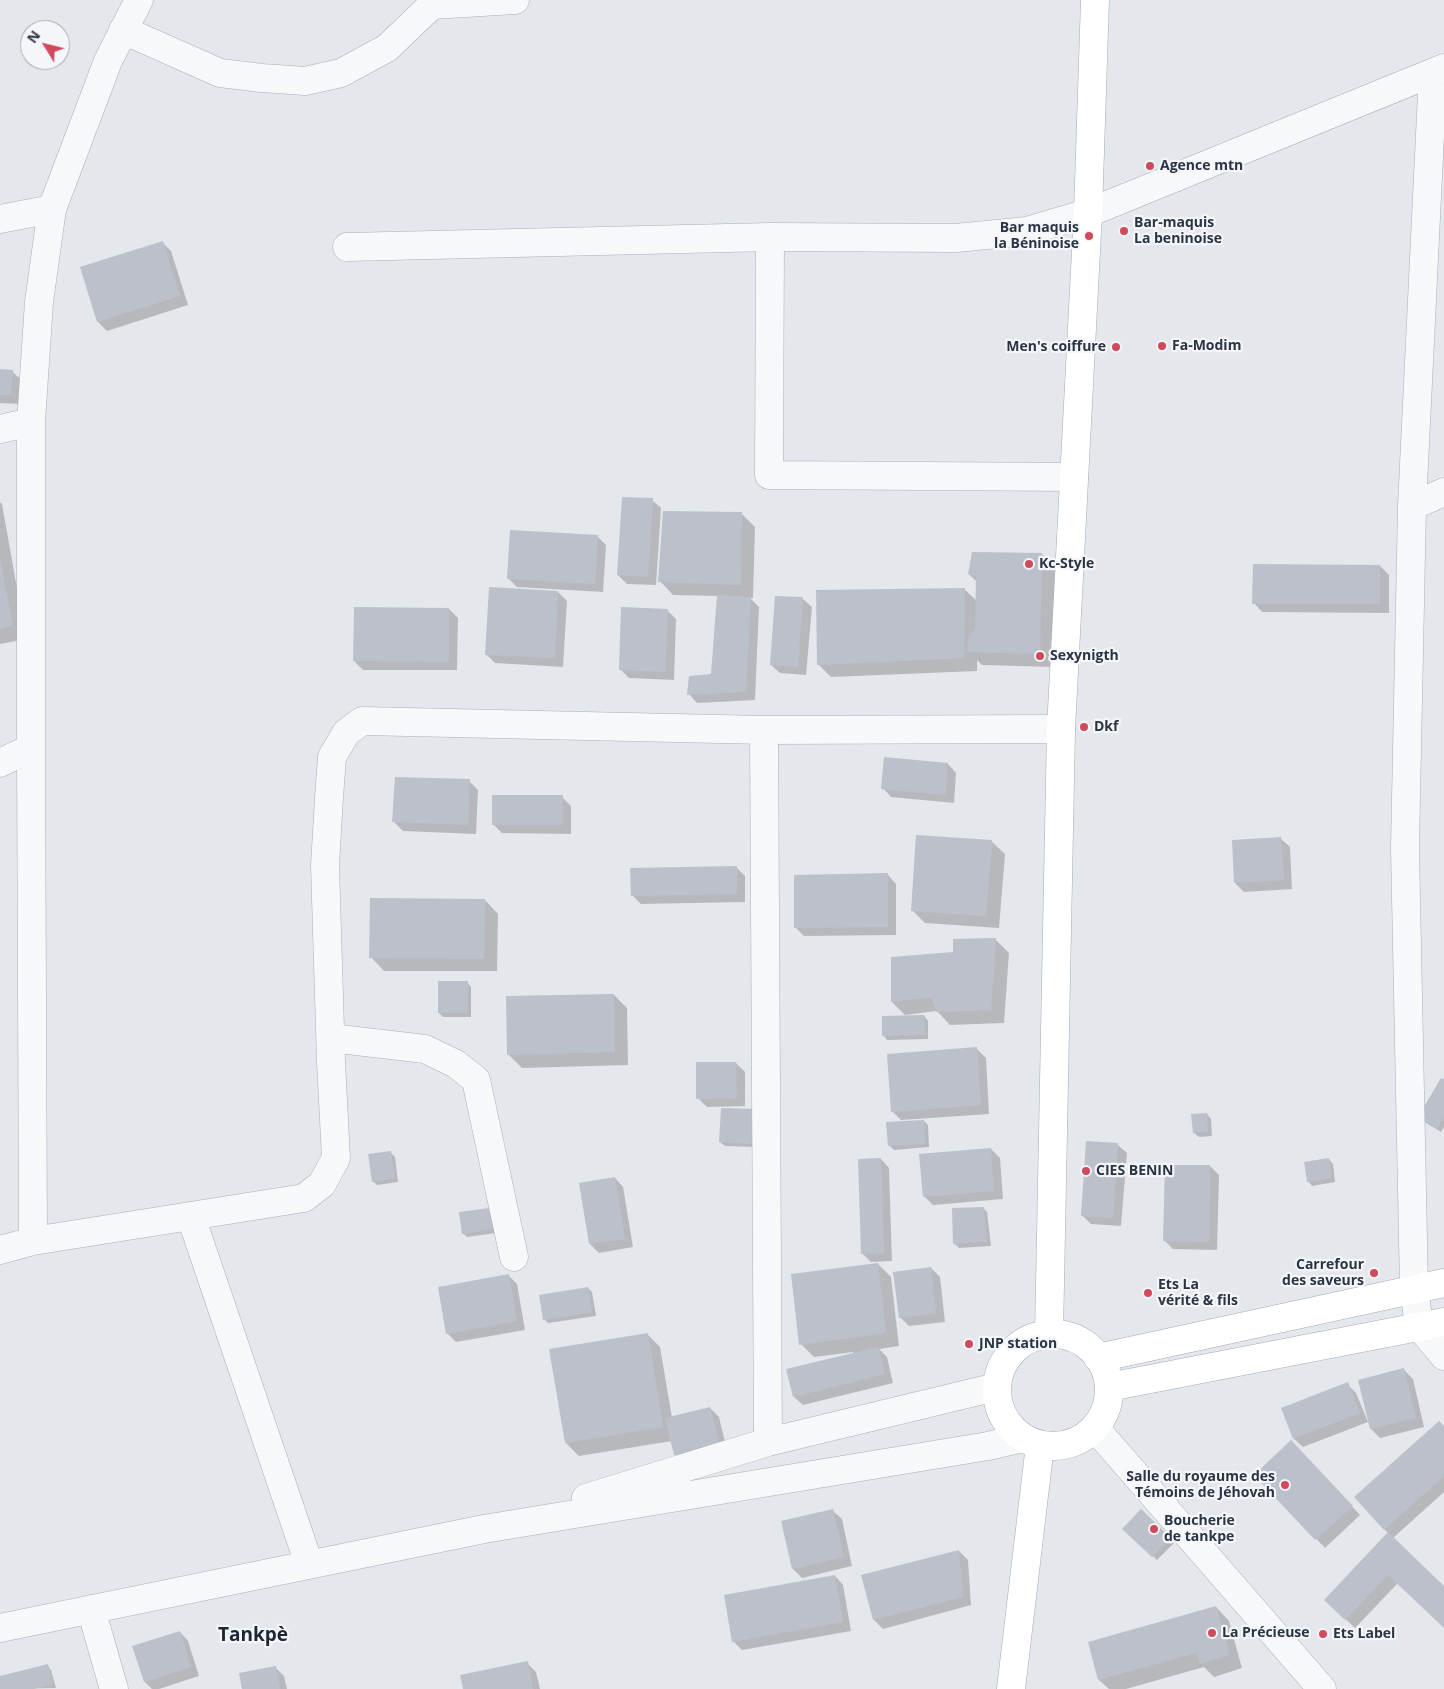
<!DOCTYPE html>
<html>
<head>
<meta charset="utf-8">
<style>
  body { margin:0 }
  #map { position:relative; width:1444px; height:1689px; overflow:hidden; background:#e4e7ec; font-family:"Open Sans",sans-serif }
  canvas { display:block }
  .north { position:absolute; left:20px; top:20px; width:50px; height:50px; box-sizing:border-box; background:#f4f6f9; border:1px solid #a4a8b1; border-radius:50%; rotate:306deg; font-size:14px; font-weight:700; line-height:20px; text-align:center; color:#2b3445 }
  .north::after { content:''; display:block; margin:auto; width:18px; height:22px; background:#d1495b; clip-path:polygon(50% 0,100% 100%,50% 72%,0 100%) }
</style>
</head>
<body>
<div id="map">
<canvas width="1444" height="1689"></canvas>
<div class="north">N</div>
</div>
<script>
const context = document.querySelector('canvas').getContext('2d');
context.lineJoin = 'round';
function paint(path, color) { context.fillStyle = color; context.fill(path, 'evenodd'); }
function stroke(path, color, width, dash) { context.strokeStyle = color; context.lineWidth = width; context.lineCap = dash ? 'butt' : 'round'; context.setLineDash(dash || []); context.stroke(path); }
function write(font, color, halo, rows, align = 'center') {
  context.font = font + ' "Open Sans",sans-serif'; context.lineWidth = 4.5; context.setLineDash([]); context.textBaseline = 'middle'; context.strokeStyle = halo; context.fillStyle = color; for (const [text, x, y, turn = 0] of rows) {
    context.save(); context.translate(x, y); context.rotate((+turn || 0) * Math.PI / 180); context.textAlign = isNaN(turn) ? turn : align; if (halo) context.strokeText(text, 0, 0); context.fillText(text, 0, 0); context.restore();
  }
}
const shadow = new Path2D(`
  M162,242L171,251L188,305L107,331L98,322L81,268Z
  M0,371H12L21,380L19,404L0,403Z
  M652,500L661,508L656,585L627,584L618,575Z
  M0,502L2,504L26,639L0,644Z
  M741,513L755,527L753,598H750L759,607L755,700L697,703L689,694L712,675L718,596L673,595L660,581Z
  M597,536L606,545L603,592L517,587L508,578Z
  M973,554H1042L1055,568L1053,667L982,665L977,660V671L831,677L818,664L964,589L977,601V582L969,574Z
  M1380,566L1389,575V613L1262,612L1254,603Z
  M558,592L567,601L563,667L495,663L486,654Z
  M803,599L812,607L806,675L780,673L771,665Z
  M449,609L458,618L457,670H363L354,661Z
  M667,610L676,619L674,680L629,678L620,669Z
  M948,764L956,773L954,803L891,797L883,788Z
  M469,781L478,790L476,834L403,831L394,822Z
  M562,797L571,806V834L502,833L493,824Z
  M1281,839L1290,847L1292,889L1244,892L1235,883Z
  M991,841L1005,854L999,928L925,923L912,910Z
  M736,867L745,876V902L641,904L632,895Z
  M888,875L896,884V935L804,936L795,927Z
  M485,900L498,914L497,971H384L371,957Z
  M996,940L1009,953L1004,1023L950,1025L937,1011L905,1015L892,1002L954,953Z
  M467,982L471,987V1017H443L439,1013Z
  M614,995L627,1008L628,1065L522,1068L509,1055Z
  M924,1016L928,1021V1039L887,1040L883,1035Z
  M977,1049L986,1058L989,1114L901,1120L892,1111Z
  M736,1063L745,1072V1106L707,1107L698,1098Z
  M1444,1081V1127L1441,1132L1423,1121Z
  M722,1109L757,1147L725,1146L720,1142Z
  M1207,1114L1211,1119L1212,1136L1199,1137L1194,1133Z
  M924,1121L928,1125L929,1147L894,1150L890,1146Z
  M1118,1145L1127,1153L1121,1226L1091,1224L1082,1215Z
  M991,1149L1000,1158L1003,1199L933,1205L924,1196Z
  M390,1152L395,1157L398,1182L377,1185L373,1181Z
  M881,1159L889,1168L892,1261L871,1262L862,1253Z
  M1329,1159L1333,1164L1335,1182L1312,1186L1308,1181Z
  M1210,1166L1219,1175L1217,1250L1173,1249L1164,1240Z
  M615,1178L623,1187L633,1247L599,1253L590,1244Z
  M983,1208L987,1212L991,1246L959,1248L955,1244Z
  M500,1212L503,1232L467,1237L463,1233Z
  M878,1264L891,1277L899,1346L879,1349L887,1357L893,1383L803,1405L794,1397L853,1354V1352L814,1357L801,1344Z
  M931,1268L940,1277L945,1322L909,1326L900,1317Z
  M508,1275L517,1284L525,1330L456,1342L447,1333Z
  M588,1288L592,1292L596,1316L548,1323L544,1319Z
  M647,1334L660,1347L672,1418L710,1408L719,1417L727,1450L684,1464L676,1455L672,1441L579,1456L566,1443Z
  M1404,1370L1413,1379L1424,1427L1380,1438L1371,1429L1360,1381Z
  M1347,1384L1356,1393L1368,1422L1303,1447L1294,1439Z
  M1444,1427V1492L1393,1538L1444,1588V1627L1398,1583L1355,1628L1326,1600L1389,1534L1384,1529Z
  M1300,1451L1360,1515L1325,1548L1256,1475Z
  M833,1511L842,1519L852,1566L802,1578L793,1569Z
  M1141,1511L1174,1543L1157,1560L1124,1529Z
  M959,1551L968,1560L971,1605L883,1629L874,1620L863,1575Z
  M835,1576L843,1585L851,1631L742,1650L733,1641Z
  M1216,1607L1229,1621L1242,1668L1214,1677L1204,1667L1126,1689H1109L1099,1680Z
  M180,1632L188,1641L199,1676L159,1689H152L145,1682L134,1647Z
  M527,1663L536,1672L540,1689H465Z
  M47,1665L51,1670L56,1688L0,1689V1678Z
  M275,1667L284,1676L287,1689H243Z`);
const building = new Path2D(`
  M163,241L180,296L97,322L80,267Z
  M0,369L13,370L11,395H0Z
  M622,497L653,498L648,577L617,575Z
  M663,511L742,512L741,585L658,582Z
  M510,530L598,535L595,584L507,579Z
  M972,552L1042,553L1040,654L967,652L969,635L975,629L976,576L968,574Z
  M0,558L13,626L0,629Z
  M1253,564L1380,565V604H1252Z
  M489,587L558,591L555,658L485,655Z
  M965,588L964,658L817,665L816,590Z
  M717,595L751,597L746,692L687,695L689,676L711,674Z
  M775,596L803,597L798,667L770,665Z
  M354,607L449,608V662L353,661Z
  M621,607L668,609L665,672L619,670Z
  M884,757L948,763L945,795L881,789Z
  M395,777L470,779L468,825L392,822Z
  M492,795H563L562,825H492Z
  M916,835L992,840L986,916L911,911Z
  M1281,837L1284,880L1234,883L1232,840Z
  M737,866V894L631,896L630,868Z
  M888,873V927L794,928V875Z
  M370,898L485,899L484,959L369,958Z
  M996,938L991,1010L936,1012L931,997L891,1002V957L953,952V939Z
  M438,981H468L467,1013H438Z
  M614,994L615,1052L507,1055L506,996Z
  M924,1015L925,1035L882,1036V1016Z
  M977,1047L981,1105L891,1112L887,1054Z
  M696,1062H736L737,1098L696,1099Z
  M1441,1078L1444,1079V1117L1437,1129L1418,1117Z
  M721,1108L755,1109L753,1144L719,1142Z
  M1207,1113L1208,1132L1193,1133L1191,1114Z
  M924,1120L925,1144L888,1146L886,1122Z
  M1086,1141L1118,1143L1113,1218L1081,1216Z
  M991,1148L994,1191L923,1197L919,1154Z
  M391,1151L395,1178L372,1182L368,1154Z
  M881,1158L884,1253L861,1254L858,1159Z
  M1329,1158L1332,1178L1307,1182L1304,1162Z
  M1165,1165H1210L1209,1242L1163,1241Z
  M615,1177L625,1239L589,1244L579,1183Z
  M497,1207L500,1228L462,1234L459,1212Z
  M984,1207L987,1242L953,1244L952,1208Z
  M878,1263L886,1333L799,1345L791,1274Z
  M931,1267L936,1313L899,1318L893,1272Z
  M509,1274L517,1321L446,1334L438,1287Z
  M588,1287L592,1312L543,1320L539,1295Z
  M648,1333L663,1427L565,1443L549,1349Z
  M878,1347L885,1374L793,1397L786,1369Z
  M1404,1368L1416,1418L1370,1429L1358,1380Z
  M1348,1382L1360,1413L1293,1439L1281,1408Z
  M710,1407L719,1442L674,1455L665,1418Z
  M1439,1421L1444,1426V1476L1384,1530L1354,1497Z
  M1291,1440L1353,1506L1315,1540L1254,1475Z
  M833,1509L844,1557L792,1569L781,1521Z
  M1141,1509L1171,1538L1152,1557L1122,1529Z
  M1388,1532L1444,1586V1628L1388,1575L1345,1620L1324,1600Z
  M959,1550L963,1597L873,1620L861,1575Z
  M835,1575L843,1622L732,1642L724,1595Z
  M1216,1606L1230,1655L1200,1664L1196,1653L1098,1680L1088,1642Z
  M180,1631L191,1667L144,1682L132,1646Z
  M528,1661L533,1689H463L460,1675Z
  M48,1664L53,1684L34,1689H0V1676Z
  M276,1666L280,1689H242L239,1673Z`);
const minor = new Path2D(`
  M123,30L220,73L262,78L305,81L341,73L387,48L432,5L515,0
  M1433,73L1412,506L1405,848L1414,1288L1419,1326L1444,1356
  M0,219L52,209
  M770,237L769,475L1074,477
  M347,247L770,237L956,238L1027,231L1088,213L1444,68
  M0,429L31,422
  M1412,506L1444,492
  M764,730L768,1442
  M0,763L31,748
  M331,1038L425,1049L456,1064L476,1080L514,1257
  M191,1217L309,1564
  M33,1241L31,748V422L39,302L52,209L108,61L139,0
  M0,1250L33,1241L304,1198L322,1184L336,1158L331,1062L325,865L329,798L332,757L346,733L362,721L764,730L1061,729
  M1095,1428L1322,1689
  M586,1498L768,1442L996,1387
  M91,1609L114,1689
  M0,1628L484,1529L988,1446L1023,1438`);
const major = new Path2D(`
  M1049,1334L1061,729L1088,213L1095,0
  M997 1390a56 56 0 1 1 112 0a56 56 0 1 1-112 0Z
  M1098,1358L1444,1283
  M1109,1387L1444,1322
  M1011,1689L1040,1445`);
const markers = [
  [1150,166,5,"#d1495b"],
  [1124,231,5,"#d1495b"],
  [1089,236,5,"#d1495b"],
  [1162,346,5,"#d1495b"],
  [1116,347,5,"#d1495b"],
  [1029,564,5,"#d1495b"],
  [1040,656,5,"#d1495b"],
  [1084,727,5,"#d1495b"],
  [1086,1171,5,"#d1495b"],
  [1374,1273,5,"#d1495b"],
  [1148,1293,5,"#d1495b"],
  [969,1344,5,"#d1495b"],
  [1285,1485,5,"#d1495b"],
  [1154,1529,5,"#d1495b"],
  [1212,1633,5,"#d1495b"],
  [1323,1634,5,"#d1495b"]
];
const poiNames = [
  ["Agence mtn",1160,166],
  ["Bar-maquis",1134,223],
  ["La beninoise",1134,239],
  ["Bar maquis",1079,228,"right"],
  ["la Béninoise",1079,244,"right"],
  ["Fa-Modim",1172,346],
  ["Men's coiffure",1106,347,"right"],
  ["Kc-Style",1039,564],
  ["Sexynigth",1050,656],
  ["Dkf",1094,727],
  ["CIES BENIN",1096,1171],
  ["Carrefour",1364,1265,"right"],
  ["des saveurs",1364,1281,"right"],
  ["Ets La",1158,1285],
  ["vérité & fils",1158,1301],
  ["JNP station",979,1344],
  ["Salle du royaume des",1275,1477,"right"],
  ["Témoins de Jéhovah",1275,1493,"right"],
  ["Boucherie",1164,1521],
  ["de tankpe",1164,1537],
  ["La Précieuse",1222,1633],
  ["Ets Label",1333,1634]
];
const districtNames = [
  ["Tankpè",253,1636]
];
paint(shadow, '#0003');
paint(building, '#bbc0ca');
stroke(minor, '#a9aeb7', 29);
stroke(major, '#a3abb8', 29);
stroke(minor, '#f7f8fa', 28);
stroke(major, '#fff', 28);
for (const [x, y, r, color] of markers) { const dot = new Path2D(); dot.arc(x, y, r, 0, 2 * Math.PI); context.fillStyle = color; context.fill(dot); stroke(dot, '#f4f6f9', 2); }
write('bold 14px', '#2b3445', '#f4f6f9', poiNames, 'left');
write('bold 19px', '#1d2536', '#f4f6f9', districtNames);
</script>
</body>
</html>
